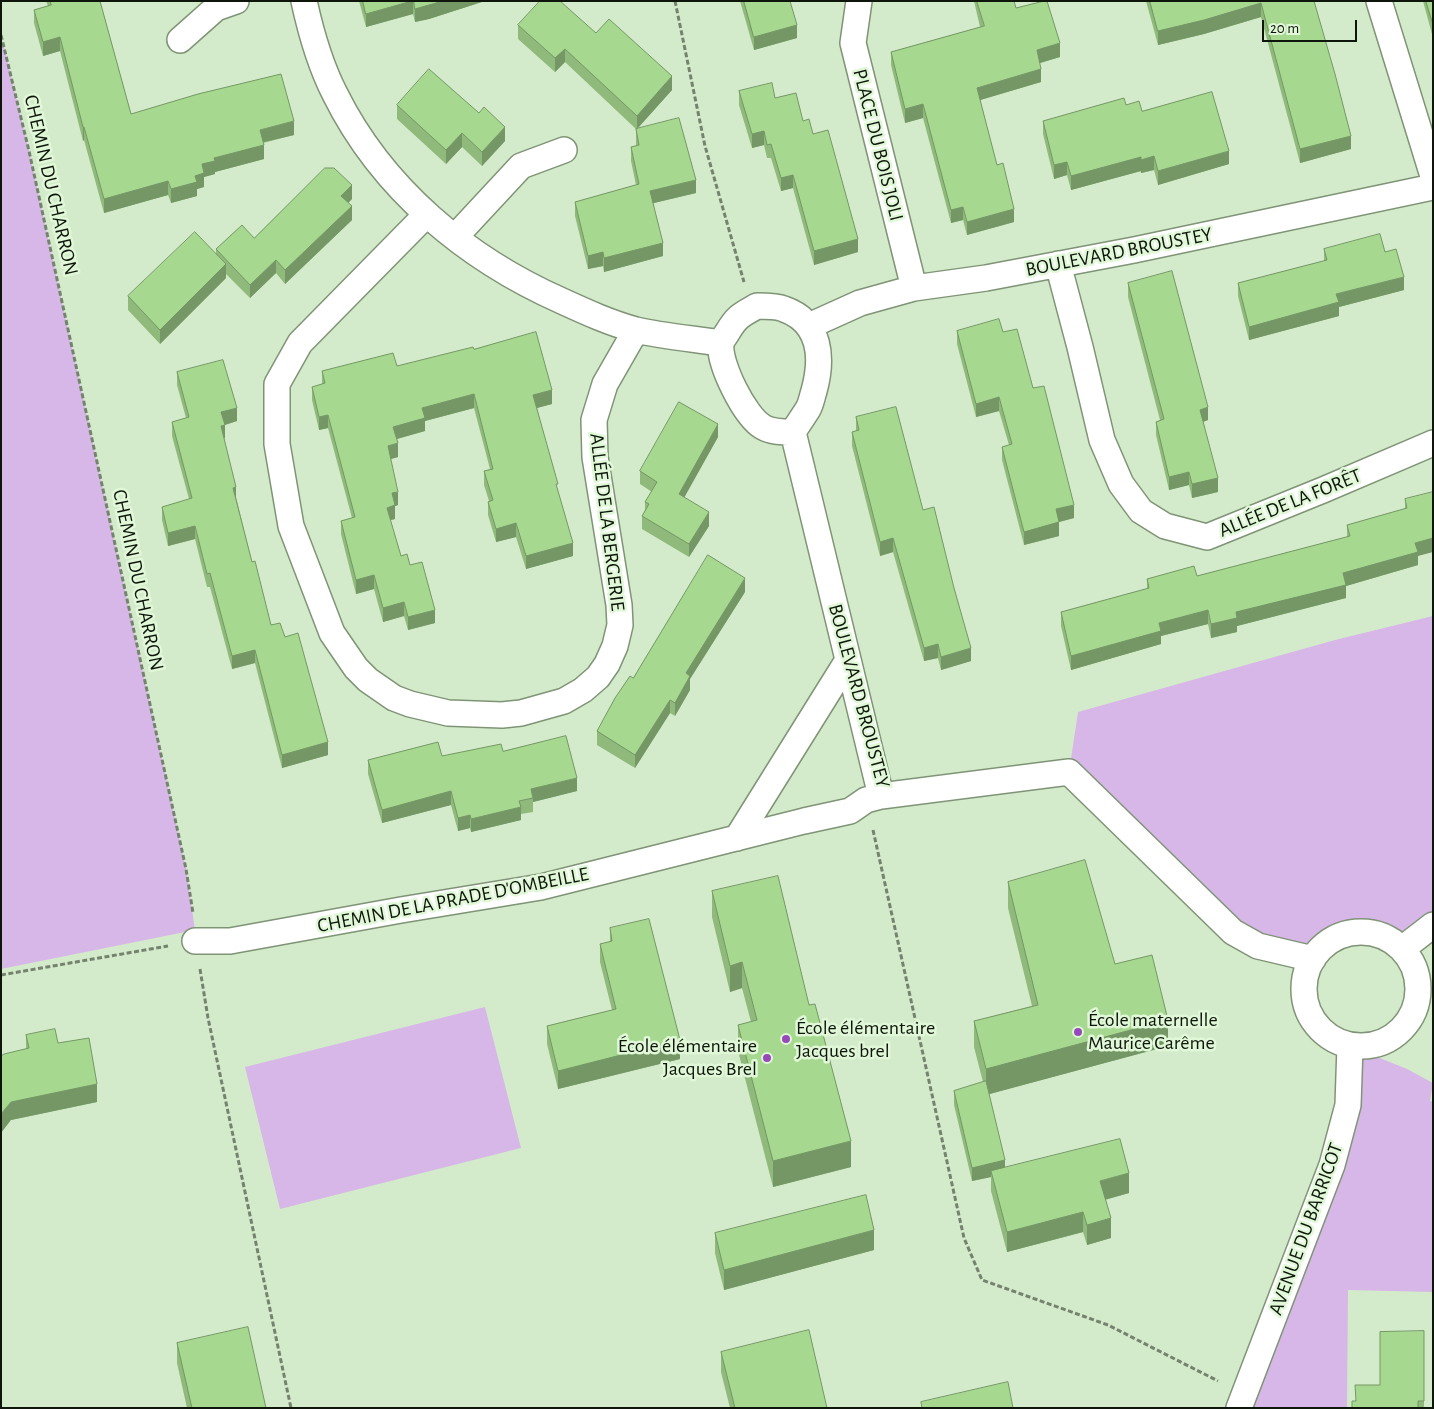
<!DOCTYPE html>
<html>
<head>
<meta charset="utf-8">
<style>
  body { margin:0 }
  #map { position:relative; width:1434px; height:1409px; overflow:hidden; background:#d4ebcb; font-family:"Alegreya Sans",sans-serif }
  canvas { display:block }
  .frame { position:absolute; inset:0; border:2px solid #0e160b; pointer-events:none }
  .scale { position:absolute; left:1262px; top:20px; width:95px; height:22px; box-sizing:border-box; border:2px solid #0e160b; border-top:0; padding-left:6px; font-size:15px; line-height:18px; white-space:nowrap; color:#0e160b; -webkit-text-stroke:4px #e1f8d8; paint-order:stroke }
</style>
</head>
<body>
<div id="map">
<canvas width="1434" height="1409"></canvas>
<div class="frame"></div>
<div class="scale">20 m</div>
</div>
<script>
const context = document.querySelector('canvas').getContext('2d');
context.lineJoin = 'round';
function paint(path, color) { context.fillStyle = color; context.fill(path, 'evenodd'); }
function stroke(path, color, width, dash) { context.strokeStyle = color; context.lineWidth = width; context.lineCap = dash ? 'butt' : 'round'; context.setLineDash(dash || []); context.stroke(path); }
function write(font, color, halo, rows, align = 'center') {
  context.font = font + ' "Alegreya Sans",sans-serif'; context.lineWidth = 5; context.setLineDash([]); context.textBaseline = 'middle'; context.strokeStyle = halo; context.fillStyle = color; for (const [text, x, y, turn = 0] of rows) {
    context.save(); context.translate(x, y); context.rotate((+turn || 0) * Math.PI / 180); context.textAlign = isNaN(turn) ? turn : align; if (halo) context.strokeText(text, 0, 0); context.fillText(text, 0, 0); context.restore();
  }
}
const green = new Path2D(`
  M1,35L29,151L186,869L195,930L1,969Z
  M1433,616V925L1402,949C1378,932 1351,925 1326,945C1321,948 1317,955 1313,959L1258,946L1069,772L1078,712L1335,640Z
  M485,1007L521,1148L280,1209L245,1067Z
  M1350,1046L1407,1069L1433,1083L1430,1101L1433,1102V1292L1348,1290L1347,1408H1239L1332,1165Z`);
const path = new Path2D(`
  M675,1L705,146L744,282
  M1,35L29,151L186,869L193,913
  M873,830L964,1238L982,1280L1108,1325L1218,1381
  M200,969L208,1018L291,1408
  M1,975L168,946`);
const street = new Path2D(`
  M304,1C311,33 320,65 335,94C382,189 467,259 562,301C586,312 610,323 636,330C661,336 695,339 721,343
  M859,1L853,43L914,288
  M1379,1L1433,176
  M180,40L216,8L236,1
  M426,215L300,343L277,384V444L291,526L332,633L356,668L368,680L394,698L410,704L448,713L502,715L521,713L564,701L583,690L598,677L607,664L615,646L620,625L619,605L595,457L594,420L605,384L636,330
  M455,237L521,166L564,150
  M1058,264L1080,347L1102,440L1121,484L1141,511L1165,526L1207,537L1323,490L1433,443
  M757,306C766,306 777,306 784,309C821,322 823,358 814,391C812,397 811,404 808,409C803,417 798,424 793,432C783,432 771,432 763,427C745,417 718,363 721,343C722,340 725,336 727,333C737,316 741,315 757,306Z
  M809,326L860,303L914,288L986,278L1134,250L1433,187
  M793,432L881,796L1069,772L1233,932L1258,946L1313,959
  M737,838L848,660
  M1304 989a57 57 0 1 1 114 0a57 57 0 1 1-114 0Z
  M195,941H230L401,910L541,887L804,821L850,811L866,800L881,796
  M1402,949L1433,925
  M1239,1408L1332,1165L1348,1105L1350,1046`);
const wall = new Path2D(`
  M46,1H100L131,114L294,135L263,143L264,159L215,172V174L204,177V187L197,189V196L171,203L168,195L104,213L84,140L83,141L60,51L43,56L34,23V10L48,6Z
  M359,1H485L429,19L415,22L413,14L366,27Z
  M740,1H790L797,38L754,50Z
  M974,1H1014L1016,8L1060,57L1039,63L1041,82L980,100L997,165L1014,222L967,235L963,220L951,223L923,118L905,123L891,65V52L980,27Z
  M1146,1H1314L1351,149L1300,163L1261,17L1204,34L1158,45Z
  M1423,1H1433V38Z
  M518,25L596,33L672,90L637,129L696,193L653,203L663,256L604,272L603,266L588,269L575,216V202L636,185L631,161V147L636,146V129L565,62L555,72L518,39Z
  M739,91L775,98L803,121L813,134L858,252L814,265L793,188L781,191L771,158H767L764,145L752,148L739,105Z
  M397,105L505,141L482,166L462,147L446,164L397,119Z
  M1126,105L1142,111L1229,164L1158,185L1154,170L1141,173V171L1071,190L1067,175L1054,179L1043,134V121Z
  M352,199L348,203L352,220L285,284L276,273L250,298L226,274V278L160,344L128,310V296L216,253V249L254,238Z
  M1324,249L1385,252L1404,290L1339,307V316L1249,340L1238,296V283L1324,261Z
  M1128,283L1208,420L1203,422L1218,492L1192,498L1189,485L1169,490L1156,435V422L1160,420L1128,297Z
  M957,331L1003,332L1033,388L1074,518L1059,522V536L1024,545L1002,460V447L1009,445L999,411L976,417L957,344Z
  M474,349L552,404L537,408L573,556L526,569L516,537L496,542L488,515V502L489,501L484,485V471L490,469L474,408L425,421V431L397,439L398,457L390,459L398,505L395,506V519L390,520L401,556L410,565L435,623L408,630L404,616L383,622L374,589L356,594L341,534V521L352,518L328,428L319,430L312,400V387L322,384V371L397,366Z
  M177,372L237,421L225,425V438H224L236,497L252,562L271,625L285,637L328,755L282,768L255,663L232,669L210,587H207L195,539L168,546L162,520V507L189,499L172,436V422L186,418L177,385Z
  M856,417L923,510L971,661L941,670L938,658L924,661L893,552L880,556L852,446V432L856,431Z
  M718,437L684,497L709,526L689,557L642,529V516L645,510V502L652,492L640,484V471Z
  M1405,499L1418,556V565L1346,586V598L1237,626V632L1211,638L1208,624L1161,636V644L1071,670L1061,626V612L1147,589V579L1197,576L1347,537V525L1405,509Z
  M745,592L690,679V690L675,716L670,713L635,768L597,745V731L633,678Z
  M442,756L577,791L533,802V812L521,814V820L471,832L470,828L458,831L451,805L382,823L368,774V760Z
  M1008,882L1115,964L1168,1046L989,1094L1005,1168L1129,1193L1105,1200L1111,1238L1087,1245L1083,1232L1007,1252L991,1191V1177L972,1181L954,1105V1091L983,1082L974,1047V1021L1032,1006L1008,908Z
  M712,891L809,1005L851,1167L773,1187L738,1051V1025L751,1022L742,988L730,992L712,917Z
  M610,928L680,1059L558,1089L547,1044V1026L612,1010L600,962V944L610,942Z
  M26,1035L58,1043L97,1102L11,1120L26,1049Z
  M715,1233L874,1250L724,1290L715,1253Z
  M1424,1331V1408H1352L1355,1401L1380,1385Z
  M177,1343L266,1408H187L177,1363Z
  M721,1352L827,1408H730L721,1372Z`);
const shadedWall = new Path2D(`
  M413,1V14L366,27V14Z
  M443,1H485L429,19L415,22V9Z
  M1261,3V17L1204,34L1158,45V31Z
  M797,25V38L754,50V37Z
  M60,37V51L43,56V42Z
  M1060,43V57L1037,64V50Z
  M565,49V62L555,72V58Z
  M1041,69V82L977,101V88Z
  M672,76V90L637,129V116Z
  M923,104V118L905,123V109Z
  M294,121V135L260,143V130Z
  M83,127H84V140L83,141Z
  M505,127V141L482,166V152Z
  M764,131V145L752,148V134Z
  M462,133V147L446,164V150Z
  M1351,136V149L1300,163V149Z
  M264,145V159L215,172V174L204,177V187L197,189V196L171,203V189L195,176L202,164L214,158Z
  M1229,151V164L1158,185V171Z
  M1154,156V170L1141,173V160Z
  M1141,157V171L1071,190V176Z
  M1067,162V175L1054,179V165Z
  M793,175V188L781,191V178Z
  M696,180V193L650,204V191Z
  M168,181V195L104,213V199Z
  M352,185V199L341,210V196Z
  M352,206V220L285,284V270Z
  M963,207V220L951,223V210Z
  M1014,209V222L967,235V222Z
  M858,239V252L814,265V251Z
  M663,243V256L604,272V258Z
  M603,252V266L588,269V256Z
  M276,260V273L250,298V285Z
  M226,264V278L160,344V330Z
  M1404,277V290L1339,307V316L1249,340V327L1336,294Z
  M552,390V404L533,409V395Z
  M474,394V408L425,421V431L393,440V427L422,408Z
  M999,397V411L976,417V404Z
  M1208,407V420L1200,423V410Z
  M237,408V421L221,426V412Z
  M328,415V428L319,430V417Z
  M718,424V437L679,507V494Z
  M225,425V438L221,439V426Z
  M398,443V457L388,460V446Z
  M1189,472V485L1169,490V477Z
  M1218,478V492L1192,498V484Z
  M236,487V500L233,488Z
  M398,492V505L395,506V519L387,521V508L392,493Z
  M1074,505V518L1059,522V536L1024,545V532L1056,509Z
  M709,512V526L689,557V544Z
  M516,523V537L496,542V529Z
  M195,526V539L168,546V533Z
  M893,538V552L880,556V542Z
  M1433,538V552L1418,556V565L1346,586V598L1237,626V632L1211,638V624L1236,612L1343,573L1415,543Z
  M573,543V556L526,569V556Z
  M374,575V589L356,594V580Z
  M745,578V592L690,679V690L675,716V703L686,673Z
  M404,602V616L383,622V608Z
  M435,610V623L408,630V617Z
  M1208,610V624L1161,636V644L1071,670V656L1159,623Z
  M938,644V658L924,661V648Z
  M971,648V661L941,670V657Z
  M255,650V663L232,669V656Z
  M670,700V713L635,768V755Z
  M328,742V755L282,768V755Z
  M577,778V791L533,802V798L531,789Z
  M451,791V805L382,823V810Z
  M521,807V820L471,832V819Z
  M470,815V828L458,831V818Z
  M742,962V988L730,992V966Z
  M1168,1020V1046L986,1095V1069Z
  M680,1040V1059L558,1089V1071Z
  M97,1084V1102L11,1120L1,1133V1114L11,1102Z
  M851,1141V1167L773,1187V1161Z
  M1005,1160V1173L991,1171V1177L972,1181V1168Z
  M1129,1173V1193L1100,1201V1181Z
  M1083,1212V1232L1007,1252V1232Z
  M1111,1218V1238L1087,1245V1225Z
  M874,1230V1250L724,1290V1270Z`);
const building = new Path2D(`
  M50,1H100L131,114L198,94L281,74L294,121L260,130L264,145L214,158L215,161L202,164L204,173L195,176L197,182L171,189L168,181L104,199L84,127H83L60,37L43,42L34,10L51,5Z
  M363,1H412L366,14Z
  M414,1H443L415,9Z
  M540,1H560L596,33L609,19L672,76L637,116L565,49L555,58L518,25Z
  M744,1H790L797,25L754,37Z
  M977,1H1014L1016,8L1044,1H1047L1060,43L1037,50L1041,69L977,88L997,165L1003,163L1014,209L967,222L963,207L951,210L923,104L905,109L891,52L984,26Z
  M1150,1H1314L1335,74L1351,136L1300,149L1261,3L1204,20L1158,31Z
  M1426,1H1433V24Z
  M429,69L479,113L484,107L505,127L482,152L462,133L446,150L397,105Z
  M772,83L775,98L796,93L803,121L809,119L813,134L828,130L858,239L814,251L793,175L781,178L771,144L767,145L764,131L752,134L739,91Z
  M1212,92L1229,151L1158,171L1154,156L1141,160V157L1071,176L1067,162L1054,165L1043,121L1124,98L1126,105L1139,101L1142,111Z
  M679,118L696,180L650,191L663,243L604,258L603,252L588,256L575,202L639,184L631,147L639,145L636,129Z
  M325,168H334L352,185L341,196L352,206L285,270L276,260L250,285L216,249L242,225L254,238Z
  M195,232L226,264L160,330L128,296Z
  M1380,234L1385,252L1396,249L1404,277L1336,294L1339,302L1249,327L1238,283L1327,260L1324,249Z
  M1172,271L1208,407L1200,410L1218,478L1192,484L1189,472L1169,477L1156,422L1164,419L1128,283Z
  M999,319L1003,332L1017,329L1033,388L1044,386L1074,505L1056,509L1059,522L1024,532L1002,447L1012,444L999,397L976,404L957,331Z
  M536,332L552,390L533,395L558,484H556L573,543L526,556L516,523L496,529L488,502L493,500L484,471L493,469L474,394L422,408L425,418L393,427L398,443L388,446L398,492L392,493L395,505L387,508L401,556L407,554L410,565L422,562L435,610L408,617L404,602L383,608L374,575L356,580L341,521L355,517L328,415L319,417L312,387L325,383L322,371L393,353L397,366L473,347L474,349Z
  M223,360L237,408L221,412L225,425L221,426L236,487L233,488L252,562L255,561L271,625L280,623L285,637L298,633L328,742L282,755L255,650L232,656L210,573L207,574L195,526L168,533L162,507L192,498L172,422L189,417L177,372Z
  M679,402L718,424L679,494L709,512L689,544L642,516L649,504L645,502L657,482L640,471Z
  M896,407L923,510L934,507L954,588L971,648L941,657L938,644L924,648L893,538L880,542L852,432L859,430L856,417Z
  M1433,492V538L1415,543L1418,552L1343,573L1346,585L1236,612L1237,618L1211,624L1208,610L1159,623L1161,631L1071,656L1061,612L1149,588L1147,579L1194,566L1197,576L1350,536L1347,525L1407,508L1405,499Z
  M708,555L745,578L686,673L690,676L675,703L670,700L635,755L597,731L615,698L630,676L633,678Z
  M566,736L577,778L531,789L533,798L519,801L521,807L471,819L470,815L458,818L451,791L382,810L368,760L438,742L442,756L501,744L503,751Z
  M1085,860L1115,964L1152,955L1168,1020L986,1069L974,1021L1038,1005L1008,882Z
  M778,876L809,1005L815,1004L851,1141L773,1161L738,1025L757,1020L742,962L730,966L712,891Z
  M649,919L680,1040L558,1071L547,1026L616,1009L600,944L612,941L610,928Z
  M55,1029L58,1043L89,1038L97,1084L11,1102L1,1114V1056L4,1054L29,1048L26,1035Z
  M986,1081L1005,1160L972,1168L954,1091Z
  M1120,1139L1129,1173L1100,1181L1111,1218L1087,1225L1083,1212L1007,1232L991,1171Z
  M866,1195L874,1230L724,1270L715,1233Z
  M248,1327L266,1408H192L177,1343Z
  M809,1330L827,1408H735L721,1352Z
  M1424,1331V1401H1418V1408H1352V1401H1356L1355,1385H1380V1332Z
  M1008,1382L1013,1408H922L921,1402Z`);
const markers = [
  [1078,1032,5,"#9749b9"],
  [786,1039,5,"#9749b9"],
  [767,1058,5,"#9749b9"]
];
const streetNames = [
  ["PLACE DU BOIS JOLI",878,145,76],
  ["CHEMIN DU CHARRON",51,185,77],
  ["BOULEVARD BROUSTEY",1119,252,-11],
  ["ALLÉE DE LA FORÊT",1290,503,-22],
  ["ALLÉE DE LA BERGERIE",607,522,83],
  ["CHEMIN DU CHARRON",138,580,78],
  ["BOULEVARD BROUSTEY",859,696,75],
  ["CHEMIN DE LA PRADE D'OMBEILLE",453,900,-11],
  ["AVENUE DU BARRICOT",1306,1229,-70]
];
const poiNames = [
  ["École maternelle",1088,1020],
  ["Maurice Carême",1088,1043],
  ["École élémentaire",796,1028],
  ["Jacques brel",796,1051],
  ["École élémentaire",757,1046,"right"],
  ["Jacques Brel",757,1069,"right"]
];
paint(green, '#d7b7e7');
stroke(street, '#7f9476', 28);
stroke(path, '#74836d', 3, [5, 2.5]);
stroke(street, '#fff', 25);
paint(wall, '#8fba7c');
paint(shadedWall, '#749765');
paint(building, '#a6d890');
stroke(building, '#749765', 1);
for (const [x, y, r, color] of markers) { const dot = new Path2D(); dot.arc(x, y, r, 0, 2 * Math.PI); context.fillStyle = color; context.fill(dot); stroke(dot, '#e1f8d8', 2); }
write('20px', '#0e160b', '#e1f8d8', streetNames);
write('20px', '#0e160b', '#e1f8d8', poiNames, 'left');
</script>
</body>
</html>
